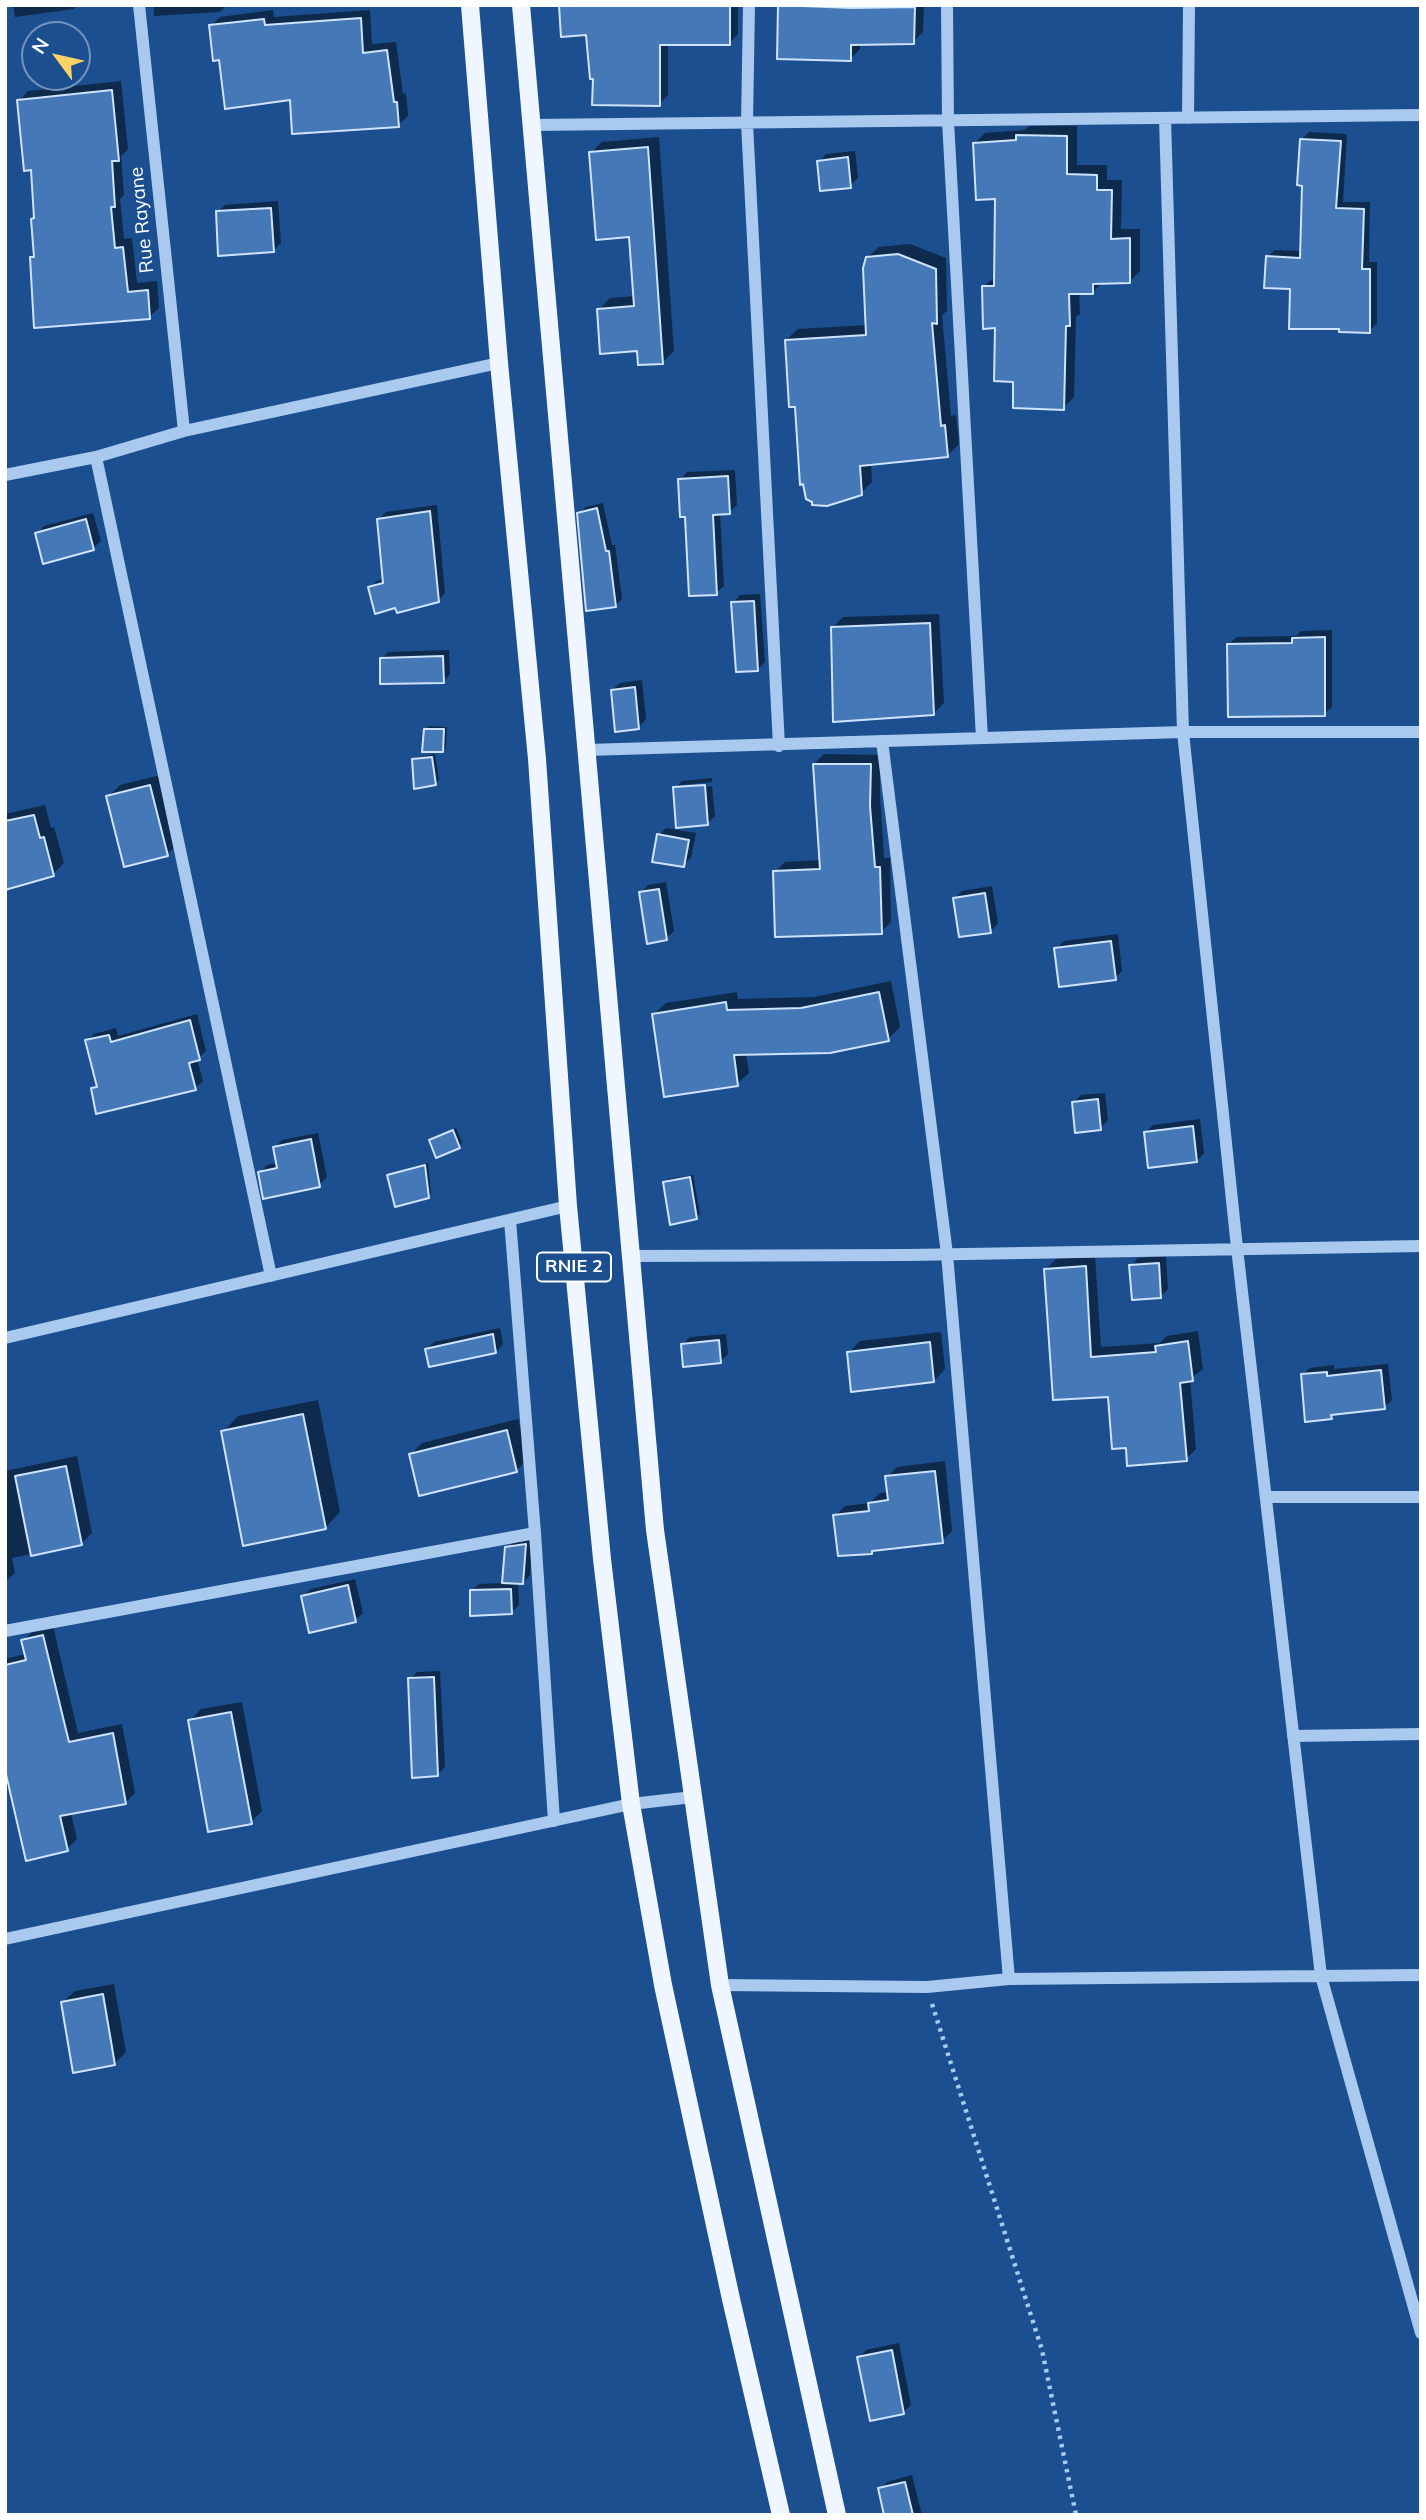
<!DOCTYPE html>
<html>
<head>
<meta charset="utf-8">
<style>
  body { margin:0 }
  #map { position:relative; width:1426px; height:2520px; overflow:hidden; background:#1b4f8f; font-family:Mulish,sans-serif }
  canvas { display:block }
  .frame { position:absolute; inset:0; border:7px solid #fff; pointer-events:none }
  .north { position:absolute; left:21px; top:21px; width:70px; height:70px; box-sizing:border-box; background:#1b4f8f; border:2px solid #7695bc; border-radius:50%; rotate:303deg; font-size:19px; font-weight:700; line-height:28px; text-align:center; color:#fff }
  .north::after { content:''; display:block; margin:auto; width:24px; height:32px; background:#ffd166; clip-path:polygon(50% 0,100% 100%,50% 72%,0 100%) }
</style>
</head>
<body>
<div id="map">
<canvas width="1426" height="2520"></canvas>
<div class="frame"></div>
<div class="north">N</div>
</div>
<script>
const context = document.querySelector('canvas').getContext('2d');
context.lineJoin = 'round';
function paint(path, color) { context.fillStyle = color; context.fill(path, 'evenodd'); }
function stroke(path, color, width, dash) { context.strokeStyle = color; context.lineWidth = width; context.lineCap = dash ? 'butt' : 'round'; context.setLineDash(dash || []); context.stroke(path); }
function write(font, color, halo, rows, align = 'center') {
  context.font = font + ' Mulish,sans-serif'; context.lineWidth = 5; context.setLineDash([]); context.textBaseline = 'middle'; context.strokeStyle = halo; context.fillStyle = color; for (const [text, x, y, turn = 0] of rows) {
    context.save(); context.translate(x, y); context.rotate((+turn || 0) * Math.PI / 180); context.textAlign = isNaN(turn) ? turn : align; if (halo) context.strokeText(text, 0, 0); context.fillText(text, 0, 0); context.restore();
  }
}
const shadow = new Path2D(`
  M13,5H78L74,9L15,17Z
  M154,5H227L220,12L154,16Z
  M564,5H738V34L729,43L668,44V95L659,104L594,77L587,33L561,8Z
  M924,5L923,32L913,42L860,43V49L850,59L780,6Z
  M273,10L274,17L370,10L372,44L396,42L403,94L406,93L408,116L398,125L292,98L211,26L220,17Z
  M121,81L128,149L121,156L124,195L120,199L124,239L132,238L137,283L157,281L159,308L149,317L32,258L36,254L33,168L19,101L28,91Z
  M1029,126H1077V165H1107V180H1122L1121,229H1140V271L1130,281L1103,282L1093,292H1079L1080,314L1076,317L1074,397L1063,408L1015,380L983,287L996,276L997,197L975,143L985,133L1024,130Z
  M1309,132L1347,134L1343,202H1370L1369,262H1377V323L1369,331L1292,287L1267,257L1275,250L1302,251V139Z
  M659,137L674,351L663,362L638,349L599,310L610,298L635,296L631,235L591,153L602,142Z
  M855,151L858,178L850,186L819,162L826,154Z
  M278,201L281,243L273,251L218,212L225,205Z
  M910,244L946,258L947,311L942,315L951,416L956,415L959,444L948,455L871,463L872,482L861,493L796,405L786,340L798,329L867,325V258L879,247Z
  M735,470L737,505L729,512L720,513L724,586L716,593L680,480L687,472Z
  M603,503L612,545H615L622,599L616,605L579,513L586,507Z
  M437,505L445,593L438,601L396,606L370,588L377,581L385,579L379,519L386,512Z
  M93,513L101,541L93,548L37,534L44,526Z
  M760,594L765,662L758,669L733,603L740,595Z
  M939,614L944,703L934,713L832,628L843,617Z
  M1332,630V707L1324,714L1229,644L1237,637L1296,636L1301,631Z
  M449,650L450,674L444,681L382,659L388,652Z
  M642,680L646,719L639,727L612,690L620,683Z
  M429,726L447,727L446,747L443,751L425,729Z
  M435,754L439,780L435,784L414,760L417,757Z
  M824,754L880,755V795L884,858H890L891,922L881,932L775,872L785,862L821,860L814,764Z
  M161,775L179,843L167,854L108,797L120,785Z
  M712,778V782L680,785V789L712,786L715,816L707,824L675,788L682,781Z
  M45,805L51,828L54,827L64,863L53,874L5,888V814Z
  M666,828L696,833L691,858L683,865L659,835Z
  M666,882L674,931L666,939L641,893L648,885Z
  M992,886L998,923L991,931L955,898L962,891Z
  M1118,934L1122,971L1115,978L1056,949L1064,941Z
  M891,981L900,1027L888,1039L746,1053L749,1073L737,1084L654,1014L666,1003L737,992L738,999L814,997Z
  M197,1014L206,1051L197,1059L203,1081L195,1088L93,1089L98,1084L87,1041L94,1034L116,1028L118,1036Z
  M1105,1093L1108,1120L1100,1128L1073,1103L1081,1095Z
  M1200,1119L1204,1153L1197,1161L1146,1132L1153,1125Z
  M456,1128L462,1143L459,1147L431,1140Z
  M318,1133L327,1177L319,1185L260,1173L267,1165L278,1163L275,1148L282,1140Z
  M428,1163L431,1193L428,1196L389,1176L392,1173Z
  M693,1175L700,1214L696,1217L665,1182L668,1179Z
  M1095,1256L1101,1347L1160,1343L1167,1336L1198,1331L1203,1369L1190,1379L1196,1449L1186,1459L1127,1446L1109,1395L1046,1269L1056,1259Z
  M1166,1256L1168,1289L1161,1296L1131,1266L1138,1258Z
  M500,1328L503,1344L496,1352L427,1349L434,1342Z
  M941,1332L945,1369L934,1381L849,1353L860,1341Z
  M726,1334L728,1354L720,1362L682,1345L690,1337Z
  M1388,1364L1392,1400L1384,1407L1336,1412L1331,1417L1302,1375L1310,1368L1334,1365V1369Z
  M318,1400L340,1512L325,1528L223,1432L238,1416Z
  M518,1419L528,1459L516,1471L411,1454L422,1443Z
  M77,1456L92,1533L81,1544L12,1558L15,1573L5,1582V1471Z
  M945,1461L952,1531L942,1541L874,1549L871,1552L835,1516L845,1506L870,1503L880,1493L889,1492L887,1477L897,1467Z
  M533,1537L530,1575L523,1583L518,1582L519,1605L511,1613L471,1591L479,1584L504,1583L507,1548L515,1541Z
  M355,1579L363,1613L355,1620L303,1596L311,1589Z
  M53,1626L78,1733L122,1724L135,1793L125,1803L71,1813L77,1839L67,1849L11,1787L5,1788V1659L26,1654L23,1641L33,1631Z
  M440,1671L445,1767L437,1775L410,1679L417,1672Z
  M242,1702L262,1811L251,1822L190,1721L201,1709Z
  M114,1984L126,2052L114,2064L63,2002L75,1991Z
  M899,2343L911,2405L904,2412L859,2358L866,2350Z
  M912,2475L922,2515H886L880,2489L887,2482Z`);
const building = new Path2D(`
  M576,5H730V45H660V106L592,105L593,79H590L586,35L561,37L559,6Z
  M778,5L852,8L915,7L914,44L851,45V61L777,59Z
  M361,18L363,53L387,50L394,102H397L399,127L292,134L290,100L225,109L219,60L213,61L209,25L264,19L265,25Z
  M112,90L119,161H112L115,207H111L115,248L123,247L128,292L148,290L150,319L34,328L30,257H34L31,219L34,218L31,170L24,171L17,100Z
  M1016,135L1067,136V174L1097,175V190H1112L1111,239L1130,238V283L1093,284V294H1069L1070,326H1066L1064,410L1013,408V382L994,381L995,328L983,329L982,286H994L995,199L976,200L973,143L1016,140Z
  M1300,139L1341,141L1336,208L1364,209L1362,269H1370V333L1339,332V329H1289L1290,289L1264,288L1266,256L1300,258L1302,186L1297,185Z
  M648,147L663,364L638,365L637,351L600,354L597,309L634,306L629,237L596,240L589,152Z
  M848,157L851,188L820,191L817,161Z
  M271,208L274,252L218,256L216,211Z
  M898,254L936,269L937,324L932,323L941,426L945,425L948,457L860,466L862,495L827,506L812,505V502L806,499L803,484L800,485L795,407H789L785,340L866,335L863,268L866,257Z
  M728,476L730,514L713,515L717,595L689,596L685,517H680L678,479Z
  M597,508L606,551H609L616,607L586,611L577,513Z
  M430,511L439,602L397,613L395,608L375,614L368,587L383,583L377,519Z
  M86,519L94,550L43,564L35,533Z
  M754,601L758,671L736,672L731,602Z
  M930,623L934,715L833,722L831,627Z
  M1325,637V716L1228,717L1227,644L1292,643V638Z
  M443,656L444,683L380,684V658Z
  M635,687L639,729L615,732L611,690Z
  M424,729H444L443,752H422Z
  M432,757L436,785L414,789L412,759Z
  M813,764H871L870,806L875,867H880L882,934L775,937L773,871L820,869Z
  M150,785L168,856L124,867L106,796Z
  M705,785L708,825L676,828L673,787Z
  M34,815L40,838L44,837L54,876L5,890V821Z
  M657,834L689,840L684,867L652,862Z
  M659,889L667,940L647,944L639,892Z
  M985,893L991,933L959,937L953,898Z
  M1111,941L1116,980L1059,987L1054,948Z
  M879,992L889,1041L830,1053L734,1055L738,1086L664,1097L652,1014L726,1002L727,1010L801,1008Z
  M190,1020L200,1060L189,1063L196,1090L96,1114L91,1088L97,1087L85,1040L109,1035L111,1042Z
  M1098,1099L1101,1130L1075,1133L1072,1102Z
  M1193,1126L1197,1162L1148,1168L1144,1132Z
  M453,1130L460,1148L436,1158L429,1140Z
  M311,1139L320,1187L263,1199L258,1172L277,1168L273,1147Z
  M425,1165L429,1198L395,1207L387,1175Z
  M690,1177L697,1219L670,1225L663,1182Z
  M1159,1263L1161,1298L1132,1300L1129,1265Z
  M1086,1266L1091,1357L1156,1352L1155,1346L1188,1341L1193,1381L1180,1383L1187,1461L1127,1466L1126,1448L1112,1449L1108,1397L1053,1400L1044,1269Z
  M493,1334L496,1353L429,1367L425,1349Z
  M719,1340L721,1363L683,1367L681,1344Z
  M930,1342L934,1382L851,1392L847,1352Z
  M1381,1370L1385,1409L1331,1415L1332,1419L1305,1422L1301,1374L1327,1372V1376Z
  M303,1414L326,1529L243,1546L221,1431Z
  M507,1430L517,1472L419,1496L409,1454Z
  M66,1466L82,1545L31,1556L15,1476Z
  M935,1471L943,1543L872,1551V1554L838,1556L833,1515L869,1511L868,1503L888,1500L885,1476Z
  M526,1544L523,1584L502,1583L505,1547Z
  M348,1585L356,1622L309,1633L301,1596Z
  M511,1589L512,1614L470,1616V1590Z
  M43,1635L69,1742L113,1733L126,1804L60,1816L68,1851L26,1861L5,1770V1665L26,1660L21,1640Z
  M434,1677L438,1776L412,1778L408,1678Z
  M231,1712L252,1824L208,1832L188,1720Z
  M103,1994L115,2065L73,2073L61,2002Z
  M892,2350L904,2414L870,2421L857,2357Z
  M905,2482L913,2515H884L878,2488Z`);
const path = new Path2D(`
  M932,2004L1042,2350L1076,2515`);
const minor = new Path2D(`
  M139,5L184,431
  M749,5L747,123L779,746
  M947,5L948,121L982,738
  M1165,118L1183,732L1237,1248L1321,1976L1421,2333
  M1188,118L1189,5
  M531,125L1421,115
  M96,457L271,1276
  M5,475L96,457L184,431L499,363
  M882,741L947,1254L1009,1979
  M587,750L1183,732H1421
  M510,1220L535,1533L554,1821
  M631,1256L909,1255L1421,1246
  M5,1338L568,1206
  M1266,1497H1421
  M5,1631L535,1533
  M1293,1736L1421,1734
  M5,1939L631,1804L693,1797
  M720,1985L927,1987L1009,1979L1421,1975`);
const major = new Path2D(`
  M470,5L499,363L537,759L568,1206L602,1559L631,1804L663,1985L731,2299L781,2515
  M521,5L655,1530L720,1985L837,2515`);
const shields = [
  [574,1267,74]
];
const shieldNames = [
  ["RNIE 2",574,1267]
];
const streetNames = [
  ["Rue Rayane",142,220,-96]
];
paint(shadow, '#0007');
paint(building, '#4478b7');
stroke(building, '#cfe3fa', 2);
stroke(path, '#a9c9ee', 4.5, [3.5, 5]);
stroke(minor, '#a9c9ee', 12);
stroke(major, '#f0f6ff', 18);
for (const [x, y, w] of shields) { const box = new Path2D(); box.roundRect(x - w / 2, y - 14.5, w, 29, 5); context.fillStyle = '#1b4f8f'; context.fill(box); stroke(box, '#fff', 2); }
write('bold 18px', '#fff', null, shieldNames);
write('19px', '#fff', '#1b4f8f', streetNames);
</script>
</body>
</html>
